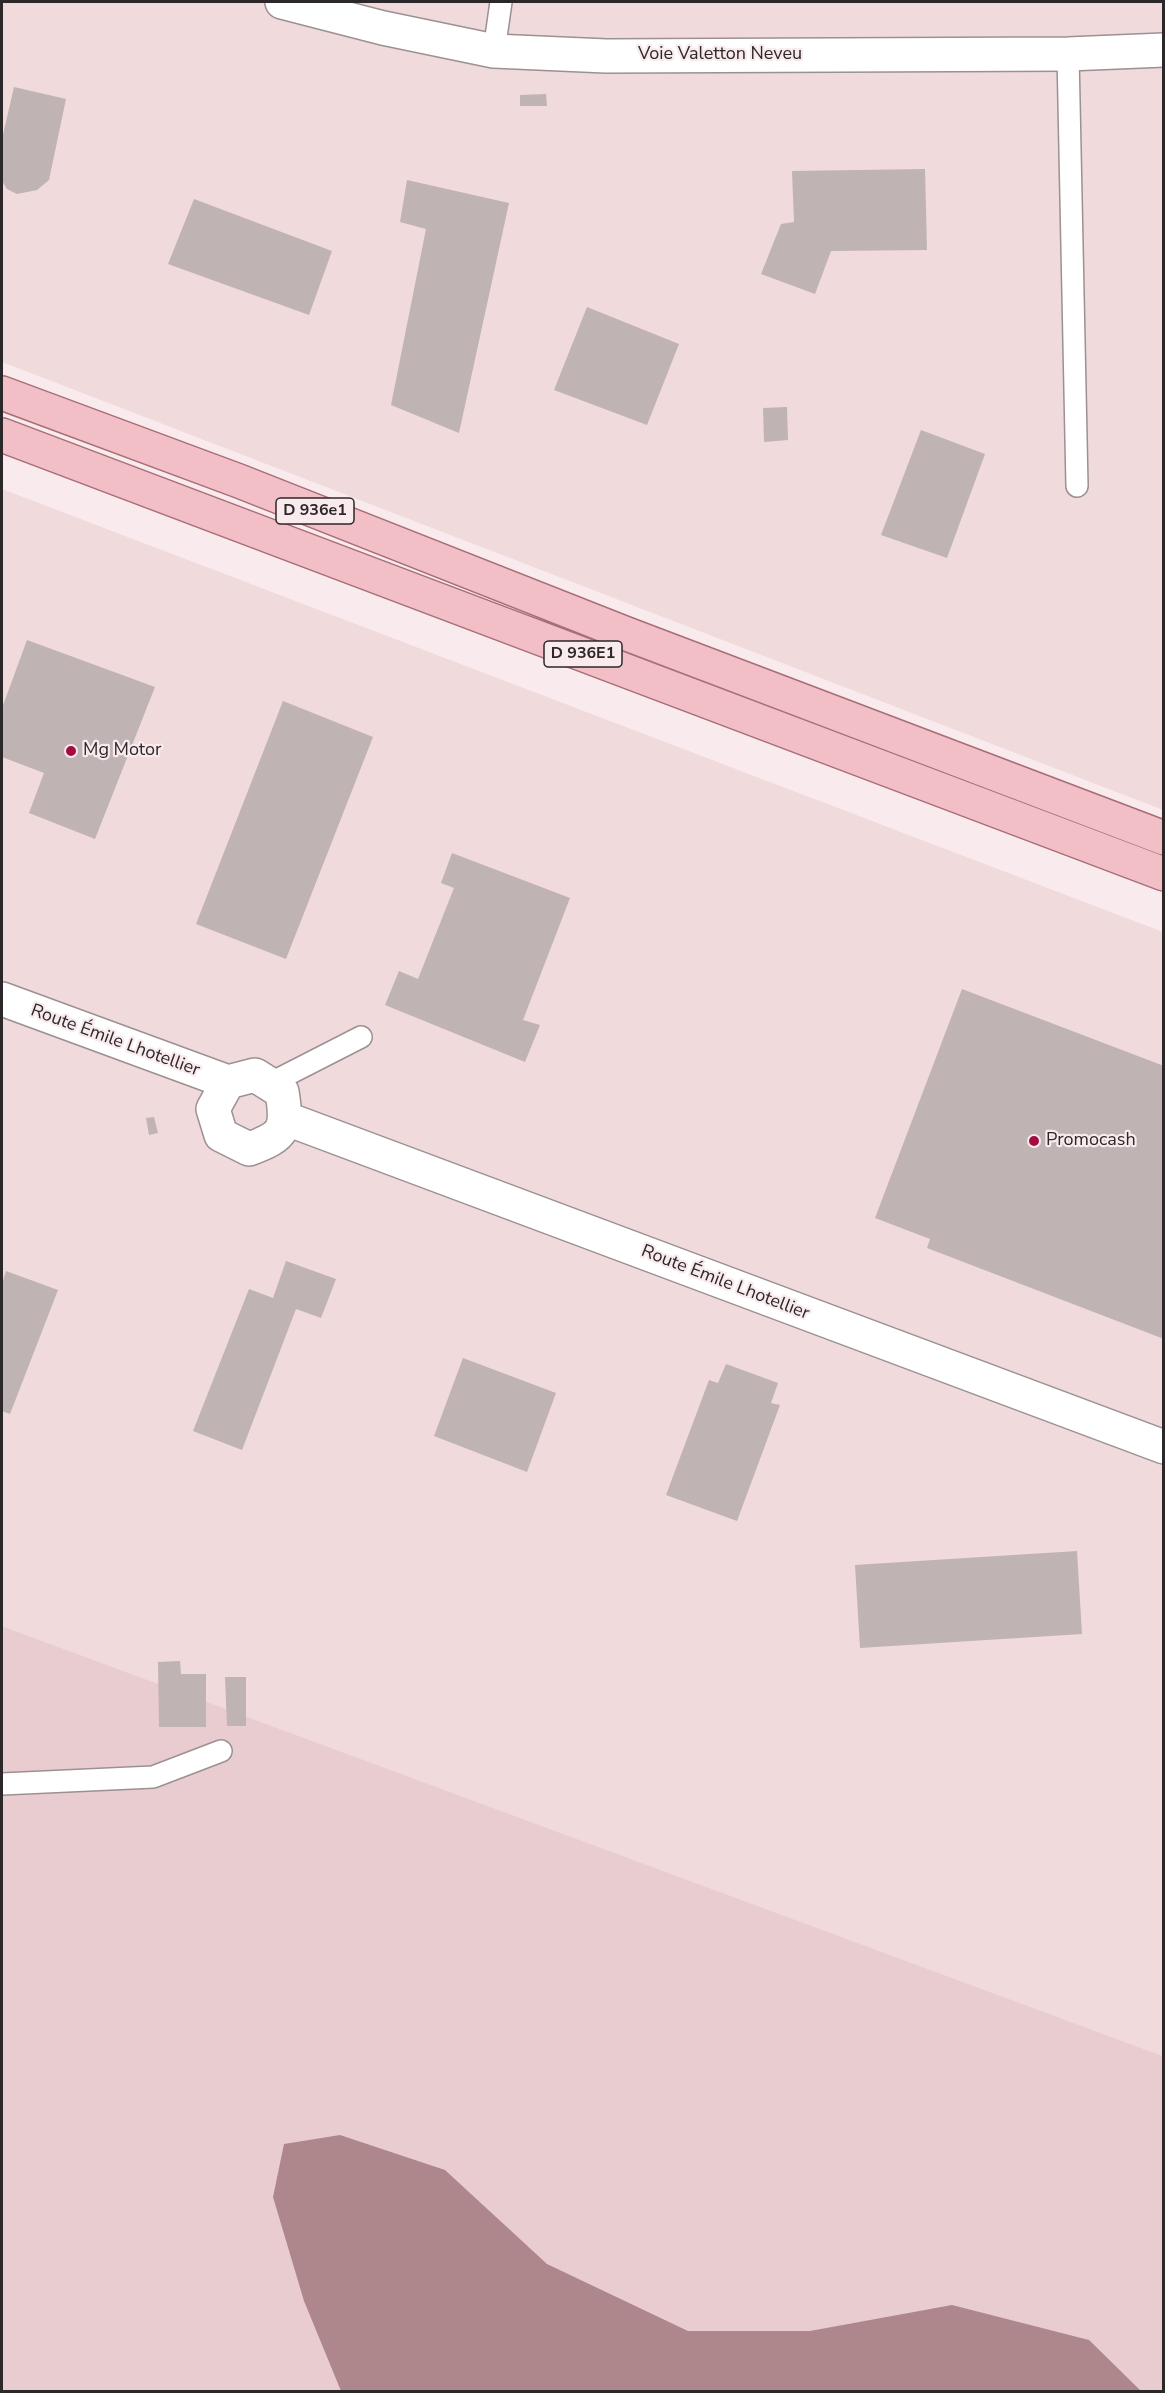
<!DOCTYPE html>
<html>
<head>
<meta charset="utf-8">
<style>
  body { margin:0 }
  #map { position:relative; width:1165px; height:2393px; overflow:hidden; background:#f9ebed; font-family:"Nunito Sans",sans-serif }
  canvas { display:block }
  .frame { position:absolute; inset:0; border:3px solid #2c2728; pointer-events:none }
</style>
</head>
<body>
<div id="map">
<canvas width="1165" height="2393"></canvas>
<div class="frame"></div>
</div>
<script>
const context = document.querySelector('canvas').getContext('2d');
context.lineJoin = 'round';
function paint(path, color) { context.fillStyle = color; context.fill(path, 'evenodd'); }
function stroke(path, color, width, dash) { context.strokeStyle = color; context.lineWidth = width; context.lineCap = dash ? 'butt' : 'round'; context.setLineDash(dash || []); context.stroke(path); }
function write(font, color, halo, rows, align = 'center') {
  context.font = font + ' "Nunito Sans",sans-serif'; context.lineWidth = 4.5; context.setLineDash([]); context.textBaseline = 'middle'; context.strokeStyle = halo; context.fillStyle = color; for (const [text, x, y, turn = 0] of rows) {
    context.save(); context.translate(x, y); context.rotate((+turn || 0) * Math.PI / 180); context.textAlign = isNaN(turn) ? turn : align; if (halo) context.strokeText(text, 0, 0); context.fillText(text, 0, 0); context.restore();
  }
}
const built = new Path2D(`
  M2,2H1163V810L2,362Z
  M2,489L1163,932V2056L2,1626Z`);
const green = new Path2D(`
  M2,1626L1163,2056V2391H2Z`);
const water = new Path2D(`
  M340,2135L445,2170L547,2264L688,2331H810L952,2305L1089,2340L1141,2391H341L304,2301L273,2197L284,2144Z`);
const building = new Path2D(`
  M14,87L66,99L49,180L37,190L17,194L7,189L2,181V139Z
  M546,94L547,106H520V95Z
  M925,169L927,250L831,251L815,294L761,274L781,224L794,222L792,171Z
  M407,180L509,203L459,433L391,405L426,229L400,222Z
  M194,199L332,251L309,315L168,264Z
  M587,307L679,344L647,425L554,390Z
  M787,407L788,440L764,442L763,408Z
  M921,430L985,454L947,558L881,535Z
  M27,640L155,687L95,839L29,813L44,773L2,757V708Z
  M283,701L373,737L286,959L196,924Z
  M452,853L570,898L523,1020L540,1025L525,1062L385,1005L399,971L418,979L454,888L441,883Z
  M962,989L1164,1066V1339L927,1248L930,1239L875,1218Z
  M154,1117L158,1133L149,1135L146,1118Z
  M286,1261L336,1279L321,1318L296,1309L242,1450L193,1431L249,1289L273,1298Z
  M6,1271L58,1290L10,1414L2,1411V1284Z
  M463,1358L556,1393L527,1472L434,1436Z
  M726,1364L778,1383L771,1403L780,1405L737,1521L666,1495L709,1380L718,1383Z
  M1077,1551L1082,1634L860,1648L855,1565Z
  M180,1661L181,1674H206V1727H159L158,1662Z
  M225,1677H246V1726H227Z`);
const lane = new Path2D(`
  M494,51L501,2
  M1068,54L1077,486
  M269,1084L361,1037
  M2,1784L153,1777L221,1751`);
const street = new Path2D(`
  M282,2L383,28L494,51L606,56L1068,54L1164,50
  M2,999L228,1082
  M255,1075L282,1092C288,1129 285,1136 249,1149L221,1135L213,1109L228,1082Z
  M287,1119L1164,1447`);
const primary = new Path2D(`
  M2,393L239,481L627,634L1164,838
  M2,435L1164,874`);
const markers = [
  [71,751,6,"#a40b42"],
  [1034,1141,6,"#a40b42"]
];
const shields = [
  [315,511,78],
  [583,654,78]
];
const shieldNames = [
  ["D 936e1",315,511],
  ["D 936E1",583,654]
];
const streetNames = [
  ["Voie Valetton Neveu",720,55],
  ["Route Émile Lhotellier",115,1041,20],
  ["Route Émile Lhotellier",725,1283,21]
];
const poiNames = [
  ["Mg Motor",83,751],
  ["Promocash",1046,1141]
];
paint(built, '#f0dadc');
paint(green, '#e9ccd0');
paint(water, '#ae878c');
paint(building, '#bfb3b4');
stroke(lane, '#9c9092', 24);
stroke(street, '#9c9092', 36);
stroke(primary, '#a86e77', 36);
stroke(lane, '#fff', 21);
stroke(street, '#fff', 33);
stroke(primary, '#f2bfc7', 33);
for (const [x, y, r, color] of markers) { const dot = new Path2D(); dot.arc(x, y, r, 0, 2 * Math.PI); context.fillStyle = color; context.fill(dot); stroke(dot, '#f9ebed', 2); }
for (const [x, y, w] of shields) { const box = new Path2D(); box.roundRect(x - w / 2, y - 13, w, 26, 4.5); context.fillStyle = '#f9ebed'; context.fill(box); stroke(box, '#2c2728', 1.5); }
write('bold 16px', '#2c2728', null, shieldNames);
write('18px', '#2c2728', '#f9ebed', streetNames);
write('18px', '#2c2728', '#f9ebed', poiNames, 'left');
</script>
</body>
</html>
